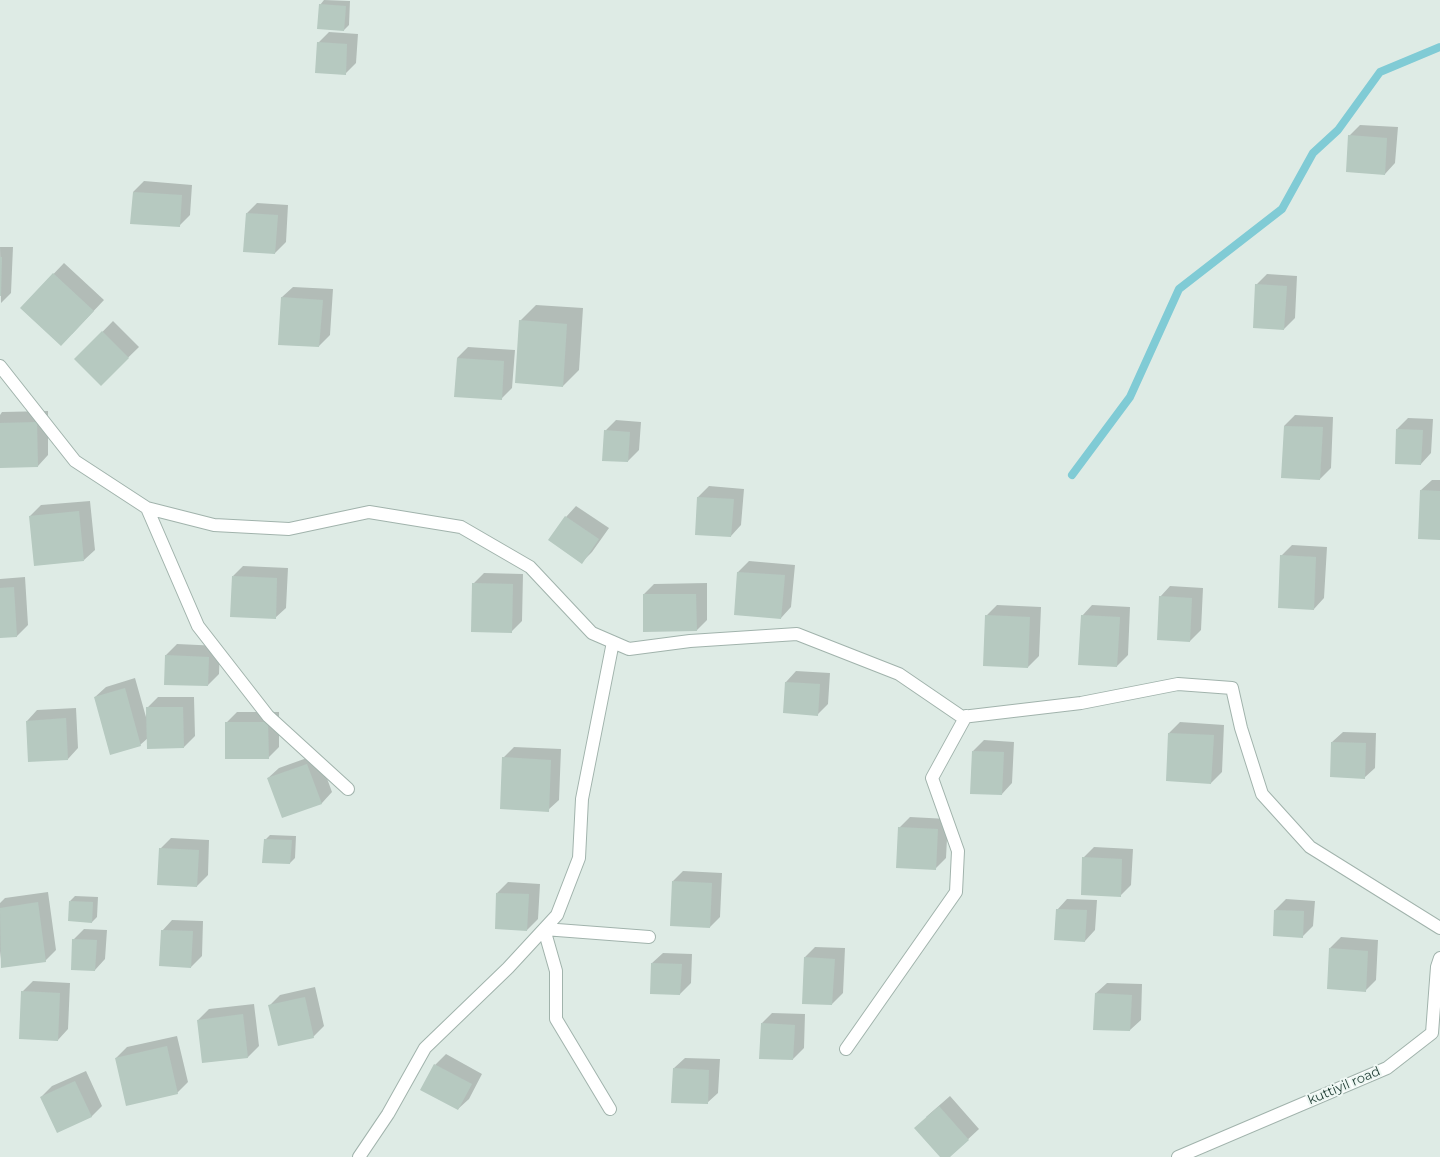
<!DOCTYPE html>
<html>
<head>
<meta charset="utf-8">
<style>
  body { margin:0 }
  canvas { display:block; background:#deebe5 }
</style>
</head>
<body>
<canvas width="1440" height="1157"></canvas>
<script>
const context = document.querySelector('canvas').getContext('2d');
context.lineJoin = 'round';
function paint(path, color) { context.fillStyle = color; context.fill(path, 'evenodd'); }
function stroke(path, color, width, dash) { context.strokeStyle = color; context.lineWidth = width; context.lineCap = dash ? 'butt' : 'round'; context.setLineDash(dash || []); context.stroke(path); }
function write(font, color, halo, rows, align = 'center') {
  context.font = font + ' Montserrat,sans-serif'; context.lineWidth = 4; context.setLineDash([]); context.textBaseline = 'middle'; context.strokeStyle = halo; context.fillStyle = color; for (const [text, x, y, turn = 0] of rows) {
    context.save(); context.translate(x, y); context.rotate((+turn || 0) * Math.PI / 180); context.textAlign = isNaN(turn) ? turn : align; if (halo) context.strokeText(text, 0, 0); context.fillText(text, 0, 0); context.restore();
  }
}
const shadow = new Path2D(`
  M324,0L350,1L349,25L344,30L320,5Z
  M329,32L358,34L356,63L345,74L318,43Z
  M1360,125L1398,127L1395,163L1385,174L1349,136Z
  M144,181L192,185L190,215L179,226L133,192Z
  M257,203L288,205L286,242L275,253L247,213Z
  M0,247H13L11,293L1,303Z
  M64,263L104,300L72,334L21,308Z
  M1267,274L1297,276L1295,318L1284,329L1256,285Z
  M293,287L333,289L330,335L319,346L279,344L282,297Z
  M536,305L583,308L579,370L563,386L520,321Z
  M113,321L139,347L101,384L76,359Z
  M468,347L515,350L512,388L501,399L457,358Z
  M48,411V455L38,466L0,467V415L2,412Z
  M1295,415L1333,417L1331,468L1320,479L1284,426Z
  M1408,418L1433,419L1431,453L1421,464L1397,429Z
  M616,420L641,422L639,450L628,461L605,431Z
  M1432,480H1440V539L1421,490Z
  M709,486L744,489L741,525L731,536L696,534L698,497Z
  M90,501L95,550L84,560L30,516L41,505Z
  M576,506L609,528L592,552L582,562L566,517Z
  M1292,545L1327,547L1324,598L1314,609L1281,556Z
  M749,561L795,565L791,607L781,618L735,614L738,572Z
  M243,566L288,568L286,608L275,618L233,576Z
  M484,573L523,574L522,621L511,632L473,584Z
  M25,577L28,625L17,636L0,637V579Z
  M707,583V620L697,630L644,594L654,584Z
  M1170,586L1203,588L1201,630L1190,641L1158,639L1160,597Z
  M997,605L1041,607L1039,656L1028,667L986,616Z
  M1092,605L1130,607L1128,655L1117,666L1082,616Z
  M177,644L220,646L219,674L208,685L165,684L166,655Z
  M796,671L830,673L828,704L818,714L784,712L786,682Z
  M135,678L146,717L147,708L158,697H194L195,736L184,747L148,738L140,745L95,697L106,687Z
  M76,708L78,748L68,759L27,721L37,710Z
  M237,712H279V747L268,758L226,723Z
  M1180,722L1224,725L1222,772L1211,783L1167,780L1169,733Z
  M1343,732L1376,733L1375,768L1364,778L1332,742Z
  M984,740L1014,742L1012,783L1002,794L973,751Z
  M514,747L561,749L559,800L548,810L503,758Z
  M318,754L332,792L322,803L283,817L268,778L279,768Z
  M910,817L948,819L946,858L935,869L899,828Z
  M270,835L296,836L295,858L290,863L265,840Z
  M171,838L209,840L208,875L197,886L160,849Z
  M1094,847L1133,849L1131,885L1120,896L1083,858Z
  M683,871L722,873L720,917L710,927L673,881Z
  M508,882L540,884L538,919L527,930L497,893Z
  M48,892L56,950L45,961L2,967L0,951V903L5,898Z
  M75,896L98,897L97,917L92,922L70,901Z
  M1067,899L1097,900L1095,930L1085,941L1057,910Z
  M1286,899L1315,901L1313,926L1302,937L1275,910Z
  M172,920L203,921L202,956L191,967L160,965L162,931Z
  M84,929L107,930L105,959L95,970L73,940Z
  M1341,937L1378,940L1376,980L1365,991L1330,948Z
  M815,947L845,948L843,993L832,1004L805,957Z
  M663,953L692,954L691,983L680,994L652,963Z
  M33,981L70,983L68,1029L58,1040L22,992Z
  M1107,983L1142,984L1141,1020L1130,1030L1094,1029L1096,993Z
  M315,987L324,1026L313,1037L269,1006L280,995Z
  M254,1004L259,1046L248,1057L203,1062L198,1020L209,1009Z
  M772,1013L805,1014L804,1048L793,1059L762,1023Z
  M177,1036L188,1082L177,1093L116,1058L127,1047Z
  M446,1054L482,1074L469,1099L458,1109L435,1065Z
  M685,1058L720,1059L718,1093L707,1103L674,1068Z
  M86,1071L102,1106L91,1117L41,1097L52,1086Z
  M950,1096L979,1129L949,1157H942L926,1117Z`);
const stream = new Path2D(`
  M1072,475L1130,397L1179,289L1282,209L1313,153L1338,130L1380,72L1440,47`);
const building = new Path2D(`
  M319,4L346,6L344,31L317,29Z
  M317,42L347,44L346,75L315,73Z
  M1348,135L1387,138L1385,175L1346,172Z
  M133,192L182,195L180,227L130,224Z
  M246,213L278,215L275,254L243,252Z
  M0,257H2L1,296H0Z
  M53,273L94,311L61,346L20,308Z
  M1255,284L1287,286L1284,330L1253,328Z
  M281,297L323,300L319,347L278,345Z
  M519,320L567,324L563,387L515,383Z
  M102,331L129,358L101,386L74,359Z
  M457,358L504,361L502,400L454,397Z
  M37,422L38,467L0,468V423Z
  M1284,426L1323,427L1320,480L1281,478Z
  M1396,429L1423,430L1421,465L1395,464Z
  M604,430L630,432L628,462L602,461Z
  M1420,490L1440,491V540L1418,539Z
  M697,497L734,499L731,537L695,535Z
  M79,511L84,561L34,566L29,516Z
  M565,516L599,539L582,564L548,540Z
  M1280,555L1316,557L1314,610L1278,608Z
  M737,572L785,575L781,619L734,615Z
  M232,576L277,578L276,619L230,617Z
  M472,583L513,584L512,633L471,632Z
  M14,587L17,637L0,638V588Z
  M643,594H696L697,631L643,632Z
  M1159,596L1192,598L1190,642L1157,640Z
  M985,615L1030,617L1028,668L983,666Z
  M1081,615L1120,617L1117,667L1078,665Z
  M165,655L209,657L208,686L164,685Z
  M785,682L820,684L818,716L783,713Z
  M125,688L141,746L110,755L94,697Z
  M146,707H183L184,748L147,749Z
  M66,718L68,760L28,762L26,721Z
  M225,722H268L269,759H225Z
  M1168,733L1214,735L1211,784L1166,781Z
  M1331,742L1366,743L1365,779L1330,777Z
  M972,751L1004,752L1002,795L970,794Z
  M502,757L551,760L549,812L500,809Z
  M307,764L322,804L282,818L267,778Z
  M898,827L938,829L936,870L896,868Z
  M264,839L292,840L290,864L262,863Z
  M159,848L199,850L197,887L157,885Z
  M1082,857L1122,859L1121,897L1081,895Z
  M672,881L712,883L710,928L670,926Z
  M496,893L529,894L527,931L495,929Z
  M69,901L93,902L92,923L68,921Z
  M38,902L46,962L1,968L0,908Z
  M1056,909L1087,910L1085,942L1054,940Z
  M1274,910L1304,911L1303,938L1273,936Z
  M161,930L193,931L191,968L159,966Z
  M72,939L97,940L95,971L71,970Z
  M1329,948L1368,951L1366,992L1327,989Z
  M804,957L835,959L832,1005L802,1004Z
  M651,963L682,964L680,995L650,994Z
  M21,991L60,993L58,1041L19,1039Z
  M1095,993L1132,995L1130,1031L1093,1030Z
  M305,997L314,1038L278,1046L268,1005Z
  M243,1014L248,1058L202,1063L197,1020Z
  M761,1023L795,1025L793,1060L759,1059Z
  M167,1046L178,1094L126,1106L115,1058Z
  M434,1064L472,1084L458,1110L420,1090Z
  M673,1068L709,1070L708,1104L671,1103Z
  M75,1081L92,1117L57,1133L40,1097Z
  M939,1106L969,1140L950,1157H940L914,1128Z`);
const minor = new Path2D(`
  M0,366L75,461L147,508L214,525L289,529L369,512L461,527L530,567L592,633L629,649L690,641L797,634L899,674L962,717L1081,703L1178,684L1232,688L1241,728L1262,794L1310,847L1440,928
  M147,508L198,626L268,716L348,789
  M846,1049L956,892L958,851L932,778L966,716
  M610,1109L556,1019V971L544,929L649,937
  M359,1157L388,1114L425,1048L508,968L557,915L579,858L582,799L613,642
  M1178,1157L1387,1068L1432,1033L1437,967L1440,958`);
const streetNames = [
  ["kuttiyil road",1344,1086,-23]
];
paint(shadow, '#0003');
stroke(stream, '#80cbd5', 8);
paint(building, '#b6c9c0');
stroke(minor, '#a1b3ac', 14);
stroke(minor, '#fff', 12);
write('13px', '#1e3c33', '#eef7f3', streetNames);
</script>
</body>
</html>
